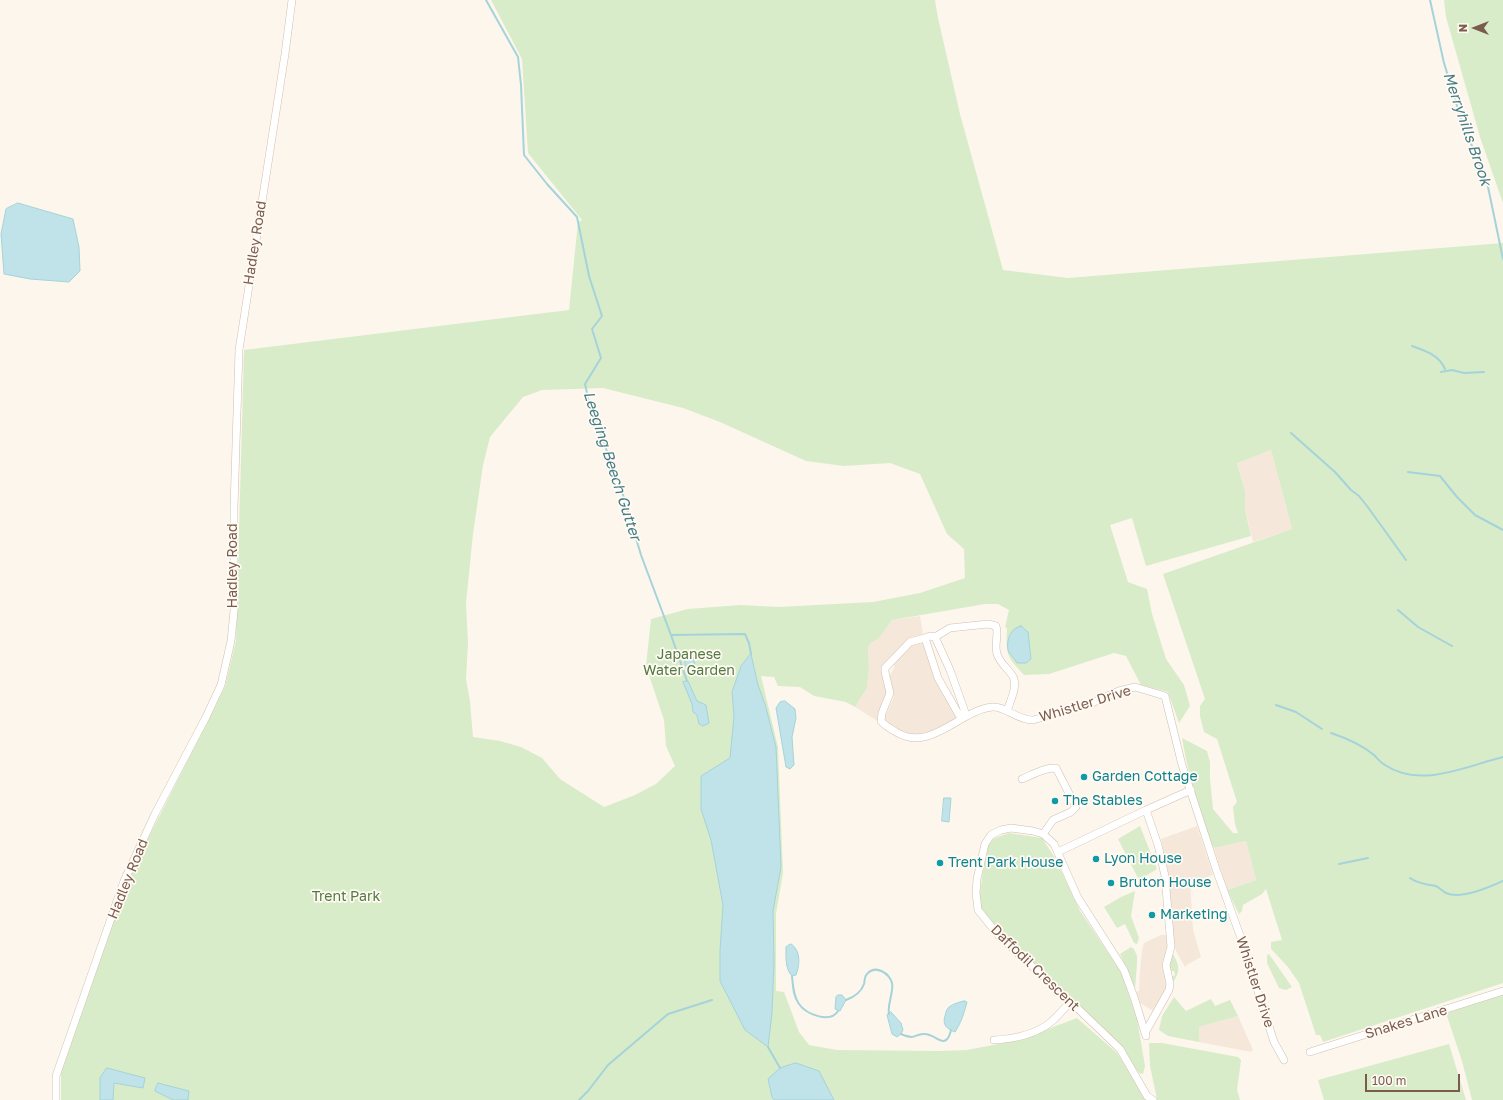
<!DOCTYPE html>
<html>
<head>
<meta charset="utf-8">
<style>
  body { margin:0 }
  #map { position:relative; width:1503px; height:1100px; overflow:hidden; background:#fdf6ec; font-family:"Golos Text",sans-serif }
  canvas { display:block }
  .north { position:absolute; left:1455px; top:8px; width:40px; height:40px; -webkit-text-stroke:3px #fffaf3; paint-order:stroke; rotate:270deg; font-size:11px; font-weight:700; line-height:16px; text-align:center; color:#7a5c4d }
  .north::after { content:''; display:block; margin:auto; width:14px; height:18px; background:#7a5c4d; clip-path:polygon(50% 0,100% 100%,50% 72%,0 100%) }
  .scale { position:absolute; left:1365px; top:1074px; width:95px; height:18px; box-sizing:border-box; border:2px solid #7a5c4d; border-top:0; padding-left:5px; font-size:12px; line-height:14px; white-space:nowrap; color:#7a5c4d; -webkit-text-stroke:3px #fffaf3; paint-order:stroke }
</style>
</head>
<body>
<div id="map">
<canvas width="1503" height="1100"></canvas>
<div class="north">N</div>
<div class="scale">100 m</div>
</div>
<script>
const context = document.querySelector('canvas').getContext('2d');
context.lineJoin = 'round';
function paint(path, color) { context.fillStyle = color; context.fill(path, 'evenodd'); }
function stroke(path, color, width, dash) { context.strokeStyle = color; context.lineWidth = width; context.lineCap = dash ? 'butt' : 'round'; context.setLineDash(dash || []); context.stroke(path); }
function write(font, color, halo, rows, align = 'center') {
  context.font = font + ' "Golos Text",sans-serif'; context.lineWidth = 3.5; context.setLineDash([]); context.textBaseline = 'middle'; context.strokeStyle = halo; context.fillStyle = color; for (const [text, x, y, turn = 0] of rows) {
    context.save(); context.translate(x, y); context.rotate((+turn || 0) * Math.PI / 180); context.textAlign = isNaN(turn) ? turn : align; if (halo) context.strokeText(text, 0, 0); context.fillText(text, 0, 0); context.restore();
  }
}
const residential = new Path2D(`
  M1271,450L1292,529L1253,542L1245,509V491L1237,462Z
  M920,616L923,634L921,637L885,664L888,694L879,722L855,707L867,688L869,668L868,649L870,644L879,638L892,620Z
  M922,642H924L958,717L938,730L916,735L902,732L885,722L884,719L893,699L894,694L889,677L894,668V663L912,645Z
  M1197,826L1213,875L1195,881L1190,880L1193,930L1201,957L1188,964L1185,967L1177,953L1174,945L1168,871L1161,839Z
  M1246,841L1256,880L1227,890L1214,848Z
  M1161,935H1168V985L1155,1012L1140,1003L1137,992L1139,991L1140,971L1142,950L1144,943Z
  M1238,1016L1253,1050L1251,1052L1199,1042V1027Z`);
const green = new Path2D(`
  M491,0H935L938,18L960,114L1003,270L1068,278L1503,243V983L1323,1042L1320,1035H1316L1299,983L1288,967L1271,949V942L1282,940L1266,889L1262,894L1243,905L1242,911L1239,914L1227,890L1256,880L1246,841L1214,848C1207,837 1204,823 1200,811C1193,787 1186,763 1182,738L1207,751L1210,762V779L1213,809L1233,833H1238L1235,824L1233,807L1237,802L1217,739L1204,732L1200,716V706L1205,699L1163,574L1292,529L1271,450L1237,463L1245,491V509L1251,536L1146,566L1132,518L1110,525L1128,582L1147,589L1152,614L1166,659L1184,685L1190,706L1179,723L1168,692L1141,685L1126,656L1114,653L1049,674L1024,675C1006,655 1006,656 1007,628L1005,627L1009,610L998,604H985L892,620L879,638L870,644L868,649L869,668L867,688L855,707L846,702L814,696L800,687L778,686L774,677L761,676L778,747L783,873L776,914V991L784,992L799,1032L809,1045L837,1050L941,1051L967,1050L1019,1040L1077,1018L1117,1053L1146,1099H1157L1150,1066L1149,1043H1162L1238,1057L1241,1060L1237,1090L1240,1100H61V1072L128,878L225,687L236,641L244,350L569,310L578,222L582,220L528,153L522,59ZM603,388L683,408L720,422L806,461L844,466L890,463L920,474L947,534L964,549L965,578L920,593L873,602L779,607L740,605L688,609L651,619L646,666L664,720L666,746L675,766L656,784L635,795L604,807L560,779L542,758L521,747L500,741L473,737L470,701L466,679L468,643L466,603L473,534L483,465L490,437L523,397L542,390Z
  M1444,0H1503V203L1480,137L1446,17Z
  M1140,826L1157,869L1139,880L1118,839Z
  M1009,833L1042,838L1055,858L1080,911L1121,972L1137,1019L1145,1066L1143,1074L1139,1073L1121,1047L997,931L981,911L979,899L987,845L995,838Z
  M1135,891L1131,916L1139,938L1137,944L1134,943L1125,924L1117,928L1104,907L1121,897Z
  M1131,947L1134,949L1137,956V964L1135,988L1120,954Z
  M1173,954C1179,964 1181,972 1173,982L1172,977L1175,975L1174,971H1170C1170,965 1169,959 1173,954Z
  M1269,954L1292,987L1286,990L1279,988L1267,963V955Z
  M1503,994V1100H1472L1462,1061L1446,1013Z
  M1174,997L1186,1011L1211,999L1215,1006L1230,1000L1238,1016L1199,1027V1042L1168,1036L1159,1030L1162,1016Z
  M1449,1044L1466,1100H1324L1318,1080Z`);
const water = new Path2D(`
  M18,203L73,219L79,247L80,271L69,282L30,279L4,274L1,234L6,209Z
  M1021,626L1028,632L1031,659L1026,663H1017C1015,659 1009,654 1008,650C1006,639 1011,628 1021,626Z
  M685,651L692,653L697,673L689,672L685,664Z
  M751,654L758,685L765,704L776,747L781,867L773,911L774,962L772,1013L768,1047L745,1030L720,981V950L723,905L711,840L701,809V776L730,758L734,716L732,692L741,666Z
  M688,681L697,701L706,705L709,723L703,726L699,724L697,715L693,712L692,704L683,682Z
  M785,701L795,709L796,718L792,737L794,765L790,769L786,767L776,708L780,702Z
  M944,798H951L949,822L942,821Z
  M791,944C801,950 800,965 796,975L792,976C785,969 786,957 786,947Z
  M838,995H842L846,1000L840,1011L835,1009L836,997Z
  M964,1001L967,1002C964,1013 962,1021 955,1032C947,1029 942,1025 945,1016C946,1012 946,1010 949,1007C953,1004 959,1002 964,1001Z
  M891,1012L901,1023L903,1030L901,1034L897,1037L892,1034L887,1015Z
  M796,1063L819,1071L834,1100H774L772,1097L768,1079L780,1068Z
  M107,1068L145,1078L143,1088L114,1083L113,1100H100V1078Z
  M158,1083L189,1091L188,1100H173L155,1091Z`);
const stream = new Path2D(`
  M486,0L518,57L521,85L524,155L547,184L577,217L589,276L602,316L592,329L601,358L585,384L590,407L620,485L641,555L671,635L745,634L749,643L751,654
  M1430,0L1444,63L1462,122L1487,182L1503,259
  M1412,346C1426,351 1439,355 1445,369
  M1441,372L1452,370L1464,373L1484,372
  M1291,433L1335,472L1351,490L1359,496L1367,506L1406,560
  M1408,472L1440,476L1457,497L1475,515L1503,530
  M1398,610L1418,627L1452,646
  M671,635L687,681
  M1276,705L1296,712L1322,729
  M1331,733C1346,738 1362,745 1374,755C1378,759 1381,763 1385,765C1421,789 1466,766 1503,757
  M1339,864L1368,858
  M1410,878C1418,884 1426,884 1436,886C1440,888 1442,891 1446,893C1461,900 1490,887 1503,881
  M792,976C793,985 793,996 799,1004C806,1014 830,1024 838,1011
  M846,1000C854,997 861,993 864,984C865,980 864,976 868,973C876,965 889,973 892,983C894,993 887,1003 889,1014
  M901,1034C917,1041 914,1033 925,1034C936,1034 946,1052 951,1030
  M768,1047L780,1068
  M579,1100L588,1091L608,1065L668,1014L712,1000`);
const minor = new Path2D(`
  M930,636L935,637L950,670L965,712L964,717L959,715L938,678L925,638Z
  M935,637L950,628L988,624L996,626C999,635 994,645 997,654C1000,663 1007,668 1012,675C1019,685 1010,701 1007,711
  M925,638L910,642L885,668V672L890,693L882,713L881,721C885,726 891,729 896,732C930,753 959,711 992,707C1006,706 1016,720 1033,720L1092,703L1119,691L1135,687L1165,696L1182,765L1217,872L1242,941L1274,1042L1284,1060
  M1022,779C1032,775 1045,767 1056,768L1076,807L1071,812L1053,820L1043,834
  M1058,852L1146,810L1191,790
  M1145,1033L1169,990L1170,984L1166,965L1171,947L1165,876L1158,845L1146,810
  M1146,1036L1134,997L1124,970L1078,898L1054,844L1043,834L1033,831L1011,828L1001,830L991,835L985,844L977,879L976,893L978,910L999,936L1071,1002L1120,1049L1147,1096L1153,1100
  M994,1040C1013,1039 1036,1034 1051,1022C1058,1016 1064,1008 1071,1002
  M1310,1052L1503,991
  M56,1100V1076L124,881L155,814L206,717L221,685L231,641L234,611V507L239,350L285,54L292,0`);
const markers = [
  [1084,777,4,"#0f9aa8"],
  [1055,801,4,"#0f9aa8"],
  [1096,859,4,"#0f9aa8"],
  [940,863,4,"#0f9aa8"],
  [1111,883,4,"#0f9aa8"],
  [1152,915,4,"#0f9aa8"]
];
const streetNames = [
  ["Hadley Road",255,243,-81],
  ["Hadley Road",233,566,-90],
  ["Whistler Drive",1085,704,-17],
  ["Hadley Road",128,879,-68],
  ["Daffodil Crescent",1035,968,44],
  ["Whistler Drive",1255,982,72],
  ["Snakes Lane",1406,1022,-17]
];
const parkNames = [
  ["Japanese",689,655],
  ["Water Garden",689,671],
  ["Trent Park",346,897]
];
const cultureNames = [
  ["Garden Cottage",1092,777],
  ["The Stables",1063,801],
  ["Lyon House",1104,859],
  ["Trent Park House",948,863],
  ["Bruton House",1119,883],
  ["Marketing",1160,915]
];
const waterNames = [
  ["Merryhills Brook",1467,129,71],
  ["Leeging Beech Gutter",612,466,72]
];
paint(residential, '#f5e8da');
paint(green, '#d8ecc9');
paint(water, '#bfe3e8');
stroke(water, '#a5d3da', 1);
stroke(stream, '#a5d3da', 2);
stroke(minor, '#d1beb0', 8);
stroke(minor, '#fff', 7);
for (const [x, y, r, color] of markers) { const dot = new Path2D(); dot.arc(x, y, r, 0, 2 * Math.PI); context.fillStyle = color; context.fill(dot); stroke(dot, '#fffaf3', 1.5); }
write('14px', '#7a5c4d', '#fffaf3', streetNames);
write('14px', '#537a41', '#fffaf3', parkNames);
write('14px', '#0d838f', '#fffaf3', cultureNames, 'left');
write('italic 15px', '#437c86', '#fffaf3', waterNames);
</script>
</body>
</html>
